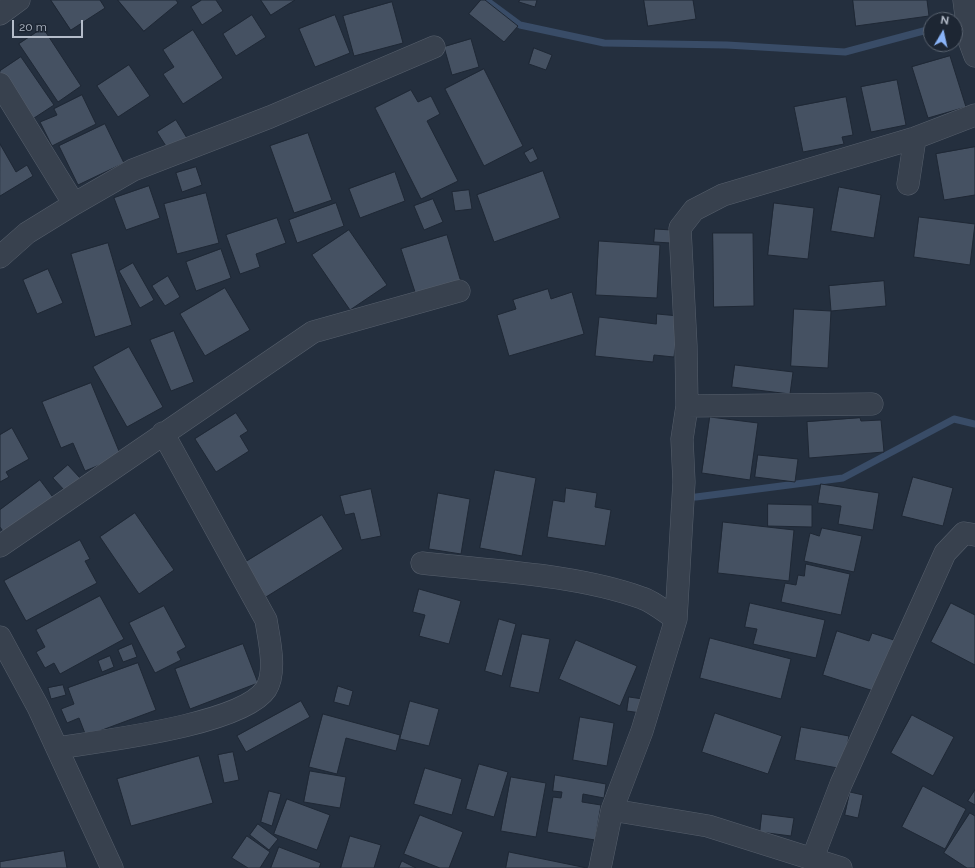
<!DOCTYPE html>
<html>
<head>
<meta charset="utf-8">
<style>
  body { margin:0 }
  #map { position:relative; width:975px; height:868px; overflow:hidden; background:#242f3e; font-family:Raleway,sans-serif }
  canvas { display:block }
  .north { position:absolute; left:923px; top:12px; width:40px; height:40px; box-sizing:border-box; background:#1d2633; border:1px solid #59626f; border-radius:50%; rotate:9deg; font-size:11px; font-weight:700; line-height:16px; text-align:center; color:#b4bcc9 }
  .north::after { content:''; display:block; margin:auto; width:14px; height:18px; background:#8ab4f8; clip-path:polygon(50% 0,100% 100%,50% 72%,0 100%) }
  .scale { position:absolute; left:12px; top:20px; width:71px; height:18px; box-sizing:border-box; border:2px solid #b4bcc9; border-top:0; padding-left:5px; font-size:12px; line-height:14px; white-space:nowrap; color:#b4bcc9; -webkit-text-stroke:3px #1d2633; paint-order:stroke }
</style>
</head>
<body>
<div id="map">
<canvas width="975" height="868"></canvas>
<div class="north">N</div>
<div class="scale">20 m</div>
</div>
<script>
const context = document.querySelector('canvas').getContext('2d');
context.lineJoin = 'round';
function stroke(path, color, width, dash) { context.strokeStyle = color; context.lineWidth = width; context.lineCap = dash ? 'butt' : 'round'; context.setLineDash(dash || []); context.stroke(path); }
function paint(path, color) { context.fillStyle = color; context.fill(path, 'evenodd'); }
const stream = new Path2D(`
  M486,0L520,25L604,43L727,45L845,52L931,29
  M696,497L843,478L954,419L975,424`);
const building = new Path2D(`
  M51,0H100L105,8L71,30Z
  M118,0H176L178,3L144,31Z
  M202,0H216L223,11L202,25L191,7Z
  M261,0H295L271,15Z
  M481,0H485L518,26L504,42L469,14Z
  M520,0H537L535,7L519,2Z
  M644,0H693L696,19L648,26Z
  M853,0H927L929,16L856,26Z
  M392,2L403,43L354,56L343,16Z
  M252,15L266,37L236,56L223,34Z
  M335,15L350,53L315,67L299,29Z
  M43,28L81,86L58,102L19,44Z
  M193,30L223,78L183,104L163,74L174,67L163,50Z
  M471,39L479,67L452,75L444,47Z
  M534,48L552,55L546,70L529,64Z
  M950,56L966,107L928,118L912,67Z
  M21,57L54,105L28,122L0,81V71Z
  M129,65L150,96L118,117L97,86Z
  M484,69L523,146L484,166L445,89Z
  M897,80L906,125L871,132L861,87Z
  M411,90L418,102L431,96L440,114L427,121L458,181L421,199L375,108Z
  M82,95L96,124L52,146L40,122L57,115L54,109Z
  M846,97L853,135L842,137L844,144L803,152L794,107Z
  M176,120L190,143L171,154L157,132Z
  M105,124L124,163L78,185L59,146Z
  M308,133L332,200L294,213L270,146Z
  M0,144L16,172L27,165L33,176L0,196Z
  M975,147V195L944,200L936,154Z
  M533,148L538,159L530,163L524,153Z
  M196,167L202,185L182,192L176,173Z
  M543,171L560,218L494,242L477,195Z
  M395,172L405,201L360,218L349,189Z
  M149,186L160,218L126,230L114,198Z
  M839,187L881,195L874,238L831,231Z
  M469,190L472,209L455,211L452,192Z
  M206,193L219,243L177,254L164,204Z
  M433,199L443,222L424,230L414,206Z
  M336,203L344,226L297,243L289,220Z
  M774,203L814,208L808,259L768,255Z
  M919,217L975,224L970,265L914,257Z
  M277,218L286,243L256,254L260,267L240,274L226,235Z
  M655,229L672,230L671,243L654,242Z
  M349,230L387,285L350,310L312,255Z
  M713,233H753L754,306L714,307Z
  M447,235L461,282L416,295L401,249Z
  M599,241L660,245L657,298L596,295Z
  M108,243L132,325L95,337L71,254Z
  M221,249L231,278L196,291L186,262Z
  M133,263L154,300L140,308L119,271Z
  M48,269L63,303L37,314L23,280Z
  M168,276L180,297L165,306L152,286Z
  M884,281L886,306L831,311L829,286Z
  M225,288L250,330L205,356L180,314Z
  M548,289L551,299L572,292L584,334L509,356L497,315L516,309L513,300Z
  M794,309L831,311L828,368L791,366Z
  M657,314L679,316L674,357L654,355L653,362L595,356L599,317L656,324Z
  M174,331L194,382L171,391L150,340Z
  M129,347L163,407L127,427L93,367Z
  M735,365L793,372L790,394L732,387Z
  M91,383L121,456L85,471L73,443L61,448L42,402Z
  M236,413L248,431L240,436L249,451L216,472L195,439Z
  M710,417L758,423L750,480L702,473Z
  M860,418L861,421L881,420L884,452L809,458L807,422Z
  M12,428L29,459L6,472L9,477L0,482V435Z
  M758,455L798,459L795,482L755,477Z
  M68,465L80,478L65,491L53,478Z
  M495,470L536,478L522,556L480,548Z
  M913,477L953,488L943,526L902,516Z
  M40,480L55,500L7,537L0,527V510Z
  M821,484L879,493L873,530L838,524L841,506L818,503Z
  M566,488L597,493L595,507L611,510L605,546L547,537L553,500L564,502Z
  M371,489L381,536L361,540L354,513L345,515L340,496Z
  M438,493L470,499L461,554L429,549Z
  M768,504L812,505V527L768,526Z
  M135,513L174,570L139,594L100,537Z
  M322,515L343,549L266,597L244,563Z
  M723,522L794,530L789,581L718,573Z
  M822,528L862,536L854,572L804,561L810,533L819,536Z
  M80,540L90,559L85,561L97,583L26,621L4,581Z
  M806,564L850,574L841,615L781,602L785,583L796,585L798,575L804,576Z
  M419,589L461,601L449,644L419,636L425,615L413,612Z
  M100,596L124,639L60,674L54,663L45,668L36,652L45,647L36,630Z
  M750,603L825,620L816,658L753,644L757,629L745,627Z
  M951,603L975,615V665L931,642Z
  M164,606L186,647L177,652L181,660L155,673L129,623Z
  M499,619L516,624L502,676L485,671Z
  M837,631L869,641L872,633L897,641L880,693L823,675Z
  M522,634L550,639L539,693L510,687Z
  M710,638L791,659L781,699L700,678Z
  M576,640L637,666L620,706L559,679Z
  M132,644L137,657L123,662L118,650Z
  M243,644L258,683L190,709L175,669Z
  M110,656L114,667L102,672L98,661Z
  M138,663L156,710L86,736L79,718L67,723L61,709L74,704L68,688Z
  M63,685L66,695L51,699L48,688Z
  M338,686L353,691L349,706L334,702Z
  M629,697L643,699L641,713L627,711Z
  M301,701L310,717L246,752L237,736Z
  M410,701L439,709L429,746L400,739Z
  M715,713L782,736L768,774L702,752Z
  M323,714L400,735L396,751L346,738L337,774L309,767Z
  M912,715L954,737L933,776L891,753Z
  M580,717L614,723L607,766L573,760Z
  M801,727L849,736L843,769L795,760Z
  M233,752L239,780L224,783L218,755Z
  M199,756L213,803L131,826L117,779Z
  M479,764L508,772L494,817L466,809Z
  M425,768L462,779L452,815L414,804Z
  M310,771L346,777L340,808L304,802Z
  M555,775L606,784L604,798L583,794L582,802L601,805L595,840L547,832L553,797L561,798L562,792L553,791Z
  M511,777L546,783L536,837L501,831Z
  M923,786L966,809L945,849L902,827Z
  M975,790V805L968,801Z
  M269,791L281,794L272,826L261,822Z
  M850,792L863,795L858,818L845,815Z
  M287,799L330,815L317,850L274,834Z
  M970,813L975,816V868H967L944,853Z
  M762,814L794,818L791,836L760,832Z
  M420,815L463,832L449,868H440L404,854Z
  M258,824L278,839L269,850L250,835Z
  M247,836L270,852L260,868H248L232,858Z
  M350,836L381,845L374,868H341Z
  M279,847L321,863L319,868H271Z
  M64,851L67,868H0V862Z
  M509,852L587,868H506Z
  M402,861L416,868H399Z`);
const minor = new Path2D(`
  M964,0L969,40L975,56
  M0,14L19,0
  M0,84L74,204
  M908,184L915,138
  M0,257L27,233L74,204L133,170L270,117L434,47
  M687,406L872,404
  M0,546L313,332L459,291
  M422,563C492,571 575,574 642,598C654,602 665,612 676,619
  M0,637L38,707L112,868
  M57,748C101,741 242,725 266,689C277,672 269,639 266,620L163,433
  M612,810L708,826L841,868
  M812,860L841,784L945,553L964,533L975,535
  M600,868L612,810L642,731L676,619L684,482L682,439L687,406L686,346L680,228L694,210L723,195L915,138L975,115`);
stroke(stream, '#394c67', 7);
paint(building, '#455162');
stroke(building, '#1f2835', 1);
stroke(minor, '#565f6c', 23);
stroke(minor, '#38414e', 22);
</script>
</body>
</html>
